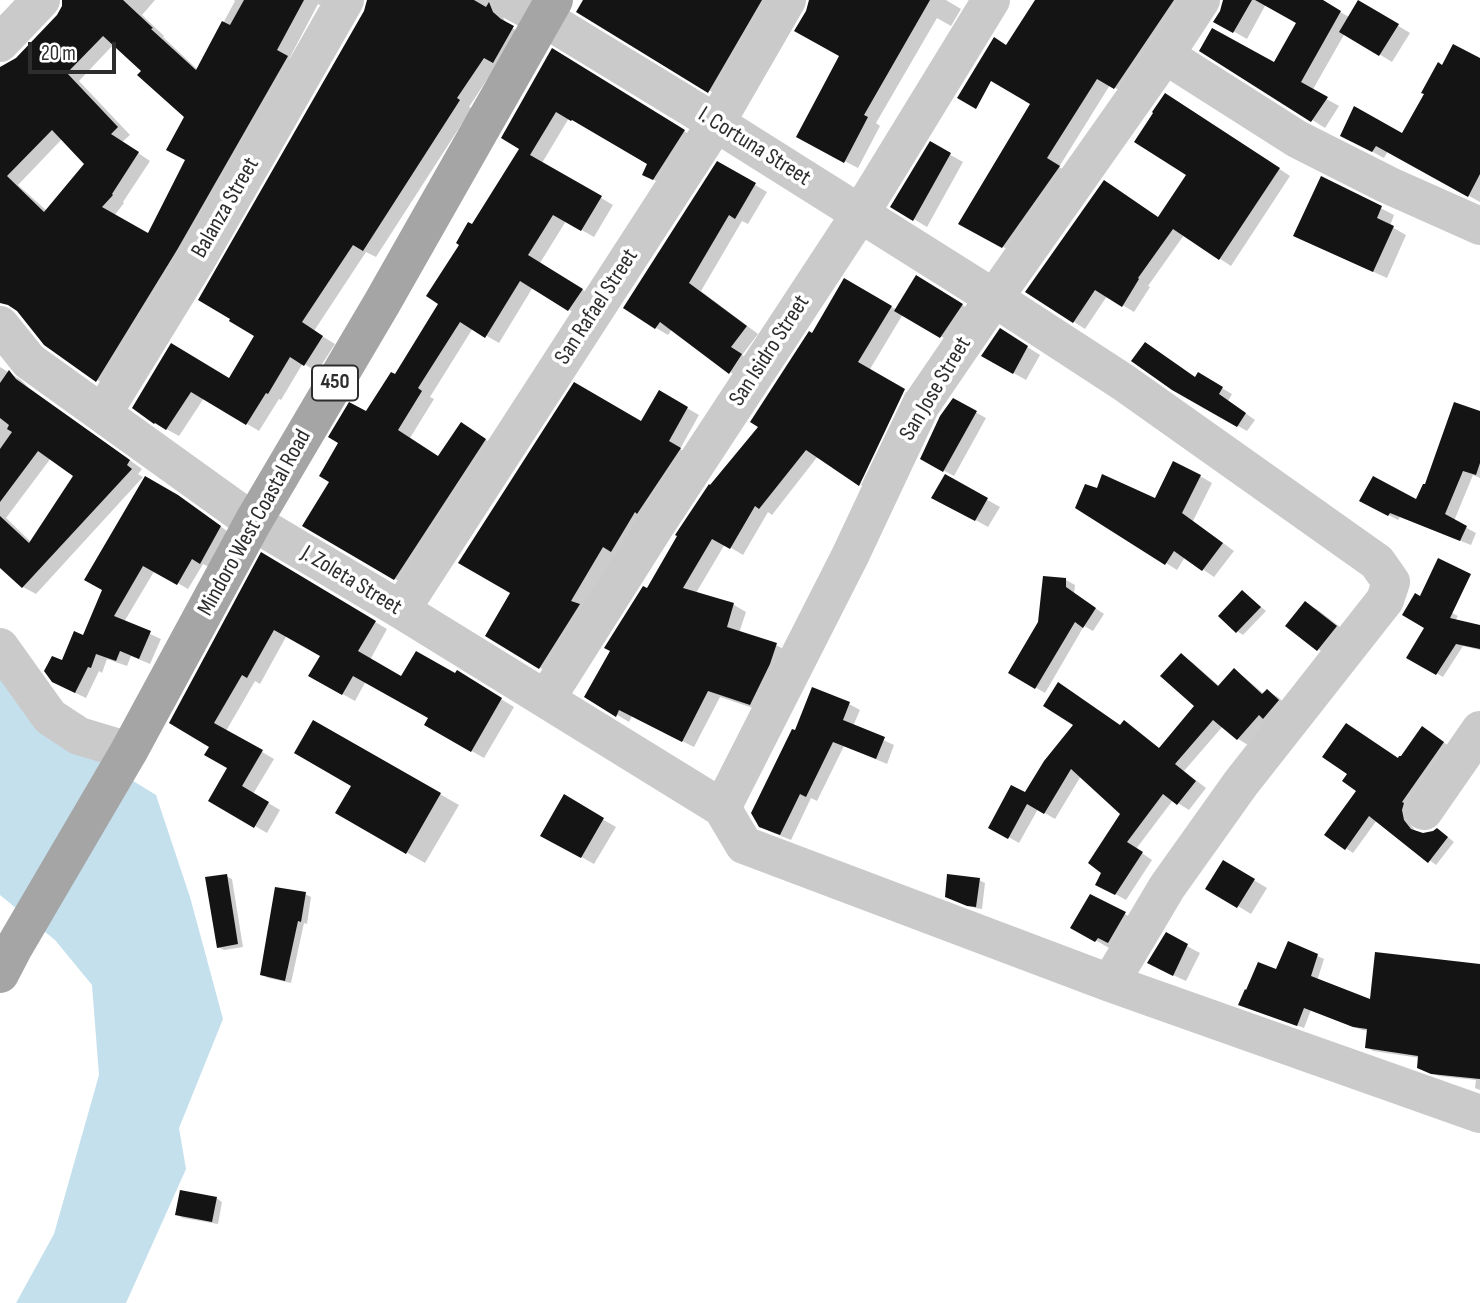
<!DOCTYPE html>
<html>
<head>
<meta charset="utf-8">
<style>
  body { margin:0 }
  #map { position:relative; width:1480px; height:1303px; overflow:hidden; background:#fff; font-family:"Sofia Sans Condensed",sans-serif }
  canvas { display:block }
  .scale { position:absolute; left:28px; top:42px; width:88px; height:32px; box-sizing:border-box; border:4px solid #2d2d2d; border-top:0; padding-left:9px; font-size:21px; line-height:24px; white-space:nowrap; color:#2d2d2d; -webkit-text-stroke:5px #fff; paint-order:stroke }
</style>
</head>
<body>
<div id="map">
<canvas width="1480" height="1303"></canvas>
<div class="scale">20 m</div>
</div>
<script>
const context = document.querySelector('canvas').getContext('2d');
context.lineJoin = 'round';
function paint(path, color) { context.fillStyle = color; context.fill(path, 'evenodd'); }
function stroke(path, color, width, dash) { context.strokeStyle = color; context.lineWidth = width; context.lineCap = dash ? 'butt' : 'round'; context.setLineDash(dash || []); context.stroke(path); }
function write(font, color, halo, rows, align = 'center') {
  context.font = font + ' "Sofia Sans Condensed",sans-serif'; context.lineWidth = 7; context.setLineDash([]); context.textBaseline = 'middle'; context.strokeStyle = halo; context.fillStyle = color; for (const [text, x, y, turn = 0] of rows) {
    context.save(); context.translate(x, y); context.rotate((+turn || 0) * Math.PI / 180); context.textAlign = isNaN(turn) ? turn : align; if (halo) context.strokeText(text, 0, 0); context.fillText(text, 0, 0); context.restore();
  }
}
const water = new Path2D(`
  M0,667L52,731L156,795L190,897L223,1019L179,1128L186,1169L126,1303H16L54,1234L99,1075L92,985L55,940L0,895Z`);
const shadow = new Path2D(`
  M64,0H155L142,15L164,36L163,37L198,70L235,1L234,0H336L330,11L318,4L289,59L299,65L109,388L45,344L19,310L0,301V69L17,59L58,16L64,6ZM114,44L143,71L186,116L187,159L149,236L114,216L124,203L123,202L150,161L122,142L130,135L79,81ZM63,138L87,164L47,211L18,185Z
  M368,0H504L501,8L504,20L512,28L525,35L497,64L469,107L472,108L376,257L366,252L314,331L335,344L317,372L303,363L281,400L279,399L259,431L204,398L179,436L155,423L134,407L230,380L257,335Z
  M585,0H778L722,98L578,11Z
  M810,0H946L961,9L951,26L937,18L876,123L880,126L858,168L811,144L842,55L808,12Z
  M1037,0H1192L1128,95L1110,85L1059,167L1072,175L1016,254L960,223L1033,104L1007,47Z
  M1224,0H1319L1349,17L1359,2L1410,33L1392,62L1345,33L1312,91L1339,106L1325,128L1201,50L1274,65L1298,22L1266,4L1247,39L1215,21L1221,13Z
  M552,51L697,139L656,181L644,174L649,163L569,118L542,163L613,205L594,237L566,221L540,263L594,297L581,317L533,287L499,343L473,328L430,397L434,399L410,438L439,458L474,432L497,447L407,586L305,525L332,481L367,414L396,377L441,304L472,226L522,148Z
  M1480,60V202L1388,151L1384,158L1354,142L1403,135L1443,67Z
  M1177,101L1290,176L1231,266L1184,235L1148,286L1150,287L1134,312L1107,296L1085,329L1027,292L1159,218L1188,175Z
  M931,144L963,162L927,227L892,206Z
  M718,163L767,192L748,224L742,221L701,291L758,334L742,355L753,363L742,379L730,372L672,329L668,335L656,328Z
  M1322,178L1394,215L1390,226L1406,235L1387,278L1308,242Z
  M845,281L897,310L929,284L975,313L954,344L903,314L818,456L772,515L768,512L743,555L725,544L696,593L734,605L746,612L739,633L776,645L789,652L762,711L720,697L694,747L632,716L629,722L586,696L648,590L760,426Z
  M1013,338L1040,355L1026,380L983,356Z
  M0,367L21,380L29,388L142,469L138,474L143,477L36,594L23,587L0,565ZM51,458L75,476L31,542L6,518Z
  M1199,375L1232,394L1228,401L1255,420L1247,431L1173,389L1196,379Z
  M659,392L699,415L680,449L692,456L552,675L487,635L642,423Z
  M906,392L917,398L871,491L861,485Z
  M953,400L986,418L954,476L922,459Z
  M1480,413V478L1473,475L1454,521L1476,533L1471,545L1400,517L1398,520L1371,506L1417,502Z
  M945,476L1000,507L988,527L934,497Z
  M1200,476L1212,483L1193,521L1234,551L1214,577L1185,557L1177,570L1166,563L1156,500Z
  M189,503L231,534L211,568L203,564L188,589L155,570L124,622L161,639L150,664L131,656L127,666L107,659L102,673L99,671L86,698L65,688L63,663Z
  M262,555L387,629L370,660L402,679L456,675L457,672L514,707L484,758L426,725L430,718L366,681L355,701L310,676L322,656L287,635L260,684L255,681L226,731L274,759L253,794L280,810L267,833L210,800L229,768L211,746L171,723Z
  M1066,580L1075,585L1074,594L1104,614L1093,631L1084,626L1045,693L1011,673Z
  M1243,592L1266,611L1243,635L1237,631Z
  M1305,603L1318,610L1349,634L1331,657L1318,649Z
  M1452,613L1458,616L1455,621L1480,626V650L1463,646L1443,677L1409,657Z
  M1182,656L1192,662L1220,687L1234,671L1244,677L1264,694L1267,691L1278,697L1288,707L1248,745L1238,739L1223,726L1184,771L1206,788L1189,810L1173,800L1136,849L1152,860L1126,900L1097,884L1122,814L1081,776L1055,819L1038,809L1019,843L991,827L1026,794L1121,727L1160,749L1197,706Z
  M813,690L849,704L860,710L853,726L894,745L887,764L844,746L817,801L811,798L791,840L771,832L760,826Z
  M314,722L459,805L425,863L337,812L353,785Z
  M1430,732L1450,747L1409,815L1411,825L1416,832L1423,835L1444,834L1454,842L1436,865L1377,820L1353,853L1326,835L1399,760Z
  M564,797L616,827L594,864L542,835Z
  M1224,862L1267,888L1251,914L1208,888Z
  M226,876L232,879L243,947L224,950L218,947Z
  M979,880L985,883L982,909L975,908L953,900Z
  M305,894L311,897L307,924L304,923L291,983L268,978L262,974Z
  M1090,896L1138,921L1109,948L1073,927Z
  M1166,935L1200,953L1186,981L1162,970Z
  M1289,943L1324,959L1317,981L1372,1002L1480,965V1090L1475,1088L1476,1080L1439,1076L1425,1071L1420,1058L1373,1051L1367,1047L1369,1031L1362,1030L1311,1010L1304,1028L1247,1008L1277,971Z
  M216,1198L222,1202L218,1224L183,1218L177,1215Z`);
const building = new Path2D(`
  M62,0H123L153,28L151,29L196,70L222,21L230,25L244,0H304L277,50L288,56L177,250L96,382L44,345L17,311L8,305L0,303V67L16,58L57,15L62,6ZM103,36L141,71L137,75L184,117L166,150L185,160L148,233L102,207L113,195L112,194L139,152L111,134L118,127L67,73ZM52,130L84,164L44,212L7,176Z
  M367,0H474L486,7L489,2L493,12L501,19L514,26L493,63L484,58L457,98L460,100L363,251L353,245L302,322L323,336L304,366L290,357L268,394L266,393L246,425L191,392L166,430L155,423L154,424L132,408L171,343L229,378L254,336L229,321L230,319L198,300L364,11Z
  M583,0H762L708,93L576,12Z
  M809,0H930L864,115L868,117L844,163L796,137L839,56L794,31L806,11Z
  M1035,0H1174L1114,89L1097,79L1047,158L1060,166L1002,248L958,224L1030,104L991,81L976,109L957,98L994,37L1006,45Z
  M1223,0H1252L1233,33L1213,22L1220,11Z
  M1255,0H1323L1341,11L1301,82L1328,97L1311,122L1199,51L1212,28L1274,62L1296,23Z
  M1358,0L1399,24L1379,56L1339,32Z
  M1453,44L1480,58V174L1468,197L1376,146L1372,152L1340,136L1354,106L1402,133L1424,94L1421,93L1438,62L1442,65Z
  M552,48L685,130L653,180L642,175L647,164L572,120L571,121L556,112L530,155L602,196L581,231L553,215L528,255L583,289L568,311L520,281L485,338L460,322L418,388L422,391L398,430L438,456L461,422L486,439L394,580L302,526L329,482L319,476L338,443L328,437L349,402L366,411L391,372L395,374L438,304L426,296L459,245L456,243L468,222L472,224L519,149L501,138Z
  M1165,93L1280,168L1219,260L1173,229L1138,278L1139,279L1122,307L1095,290L1073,323L1025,292L1104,180L1158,217L1186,175L1134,142L1153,113L1152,112Z
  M930,141L951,153L913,221L890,207Z
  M717,161L756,183L735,219L729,215L689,283L747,326L731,347L742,354L729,374L660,322L655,329L623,308Z
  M1321,176L1382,206L1377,218L1394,226L1373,272L1293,236Z
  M916,275L963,304L940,338L894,311Z
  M844,278L892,306L858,362L905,389L860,484L859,486L806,450L759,509L755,506L730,549L712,539L683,588L734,603L727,627L777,643L770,664L750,705L708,691L682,742L619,710L616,717L584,697L610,651L604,648L643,586L647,588L677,536L675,535L709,484L710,485L758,427L750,422L809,331L812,333Z
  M1000,328L1028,346L1013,374L981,356Z
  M1145,342L1195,377L1198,372L1223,387L1219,394L1246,413L1237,427L1172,390L1131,361Z
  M9,370L16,379L130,460L127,465L132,469L22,588L0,568V516L29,543L73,476L38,451L0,502V449L12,432L7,429L9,425L0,418V383Z
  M574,382L641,421L659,390L688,407L669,441L681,448L637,514L635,512L611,552L603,547L571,601L580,604L539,669L485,636L510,593L458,563Z
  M953,398L977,411L943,472L920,459L940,416Z
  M1454,402L1480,411V463L1476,475L1463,471L1445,514L1467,526L1460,541L1390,513L1388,516L1359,501L1373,476L1416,499L1423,484H1425Z
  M1173,461L1201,475L1182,513L1223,543L1202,571L1174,551L1165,565L1075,508L1085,484L1097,488L1102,474L1155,498Z
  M945,474L988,498L975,521L931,498Z
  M145,476L178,495L221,526L200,564L192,559L177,585L143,566L114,616L151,631L139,659L120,651L116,661L96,654L91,668L88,667L75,693L52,682L44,671L52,656L62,660L74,631L83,635L102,590L84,580Z
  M261,552L376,621L358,651L401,676L416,651L455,673L457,670L502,698L471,752L424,725L428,718L353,676L342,695L308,676L320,656L274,630L247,678L242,675L214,723L263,750L242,786L269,802L254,828L208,801L227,768L204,755L209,747L169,723Z
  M1438,558L1471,574L1450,618L1480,625V649L1456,644L1436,675L1406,658L1424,628L1402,615L1415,593L1420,596Z
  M1043,576L1066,578V587L1096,608L1083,628L1075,622L1035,689L1008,673L1038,622Z
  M1242,590L1261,607L1236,633L1218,616Z
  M1305,601L1337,626L1317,651L1285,626Z
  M1181,653L1218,686L1234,668L1262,694L1267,689L1279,700L1263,719L1259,715L1237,740L1213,720L1175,764L1196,781L1177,805L1163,794L1127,842L1143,852L1115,895L1095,885L1101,873L1088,863L1120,814L1071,769L1044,814L1027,804L1008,839L988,828L1011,785L1025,792L1044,761L1073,725L1043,706L1058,682L1120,725L1124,720L1159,748L1194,706L1160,676Z
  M812,687L850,702L843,720L885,737L876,759L833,742L806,797L800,794L780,835L759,827L751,813L792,729L795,730Z
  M313,720L441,793L406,854L335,813L351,786L294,753Z
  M1346,723L1398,758L1399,756H1401L1422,726L1444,742L1402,802L1404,803L1402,810L1404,820L1411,829L1423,833L1433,831L1437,828L1448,837L1428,863L1369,816L1345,850L1324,835L1356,791L1342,781L1347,774L1322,757Z
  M564,794L604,818L581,858L540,836Z
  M1223,860L1255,879L1237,908L1205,889Z
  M227,874L238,944L217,948L205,877Z
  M947,874L980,878L976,907L967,906L945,897Z
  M275,887L306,892L301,922L298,921L285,981L260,975Z
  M1090,894L1126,912L1108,943L1098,938L1095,942L1070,928Z
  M1166,932L1188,944L1173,976L1147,963Z
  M1288,941L1318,954L1311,976L1370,999L1375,952L1480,964V1079L1431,1074L1417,1068L1418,1056L1365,1048L1367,1029L1353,1027L1304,1008L1297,1026L1238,1005L1245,989L1246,990L1258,962L1276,969Z
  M180,1190L217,1197L212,1222L175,1215Z`);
const minor = new Path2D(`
  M511,0L544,18L716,123L994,298L1123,382L1377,562L1391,582L1385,600L1241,783L1167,887L1110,983
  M0,43L41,0
  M1165,55L1297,139L1388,185L1480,226
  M0,325L29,361L253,522L401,610L722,808L744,845L1110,983L1480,1114
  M103,413L196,261L345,0
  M401,610L716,123L787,0
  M0,647L50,717L79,736L129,751
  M546,699L656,525L860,214L991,0
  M722,808L850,556L921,405L994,298L1165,55L1201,0
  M1424,811L1480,730`);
const major = new Path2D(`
  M0,974L13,949L129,751L253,522L382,303L554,0`);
const shields = [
  [335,383,46]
];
const shieldNames = [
  ["450",335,383]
];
const streetNames = [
  ["I. Cortuna Street",754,147,32],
  ["Balanza Street",226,208,-60],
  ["San Rafael Street",597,307,-57],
  ["San Isidro Street",770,351,-57],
  ["San Jose Street",936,389,-59],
  ["Mindoro West Coastal Road",255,523,-61],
  ["J. Zoleta Street",351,581,31]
];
paint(water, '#c4e0ed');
paint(shadow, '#0003');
paint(building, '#141414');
stroke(minor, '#cacaca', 38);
stroke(major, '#a5a5a5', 38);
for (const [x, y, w] of shields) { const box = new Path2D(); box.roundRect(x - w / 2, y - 17.5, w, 35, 5); context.fillStyle = '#fff'; context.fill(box); stroke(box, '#2d2d2d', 2); }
write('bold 21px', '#2d2d2d', null, shieldNames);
write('23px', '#2d2d2d', '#fff', streetNames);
</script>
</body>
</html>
